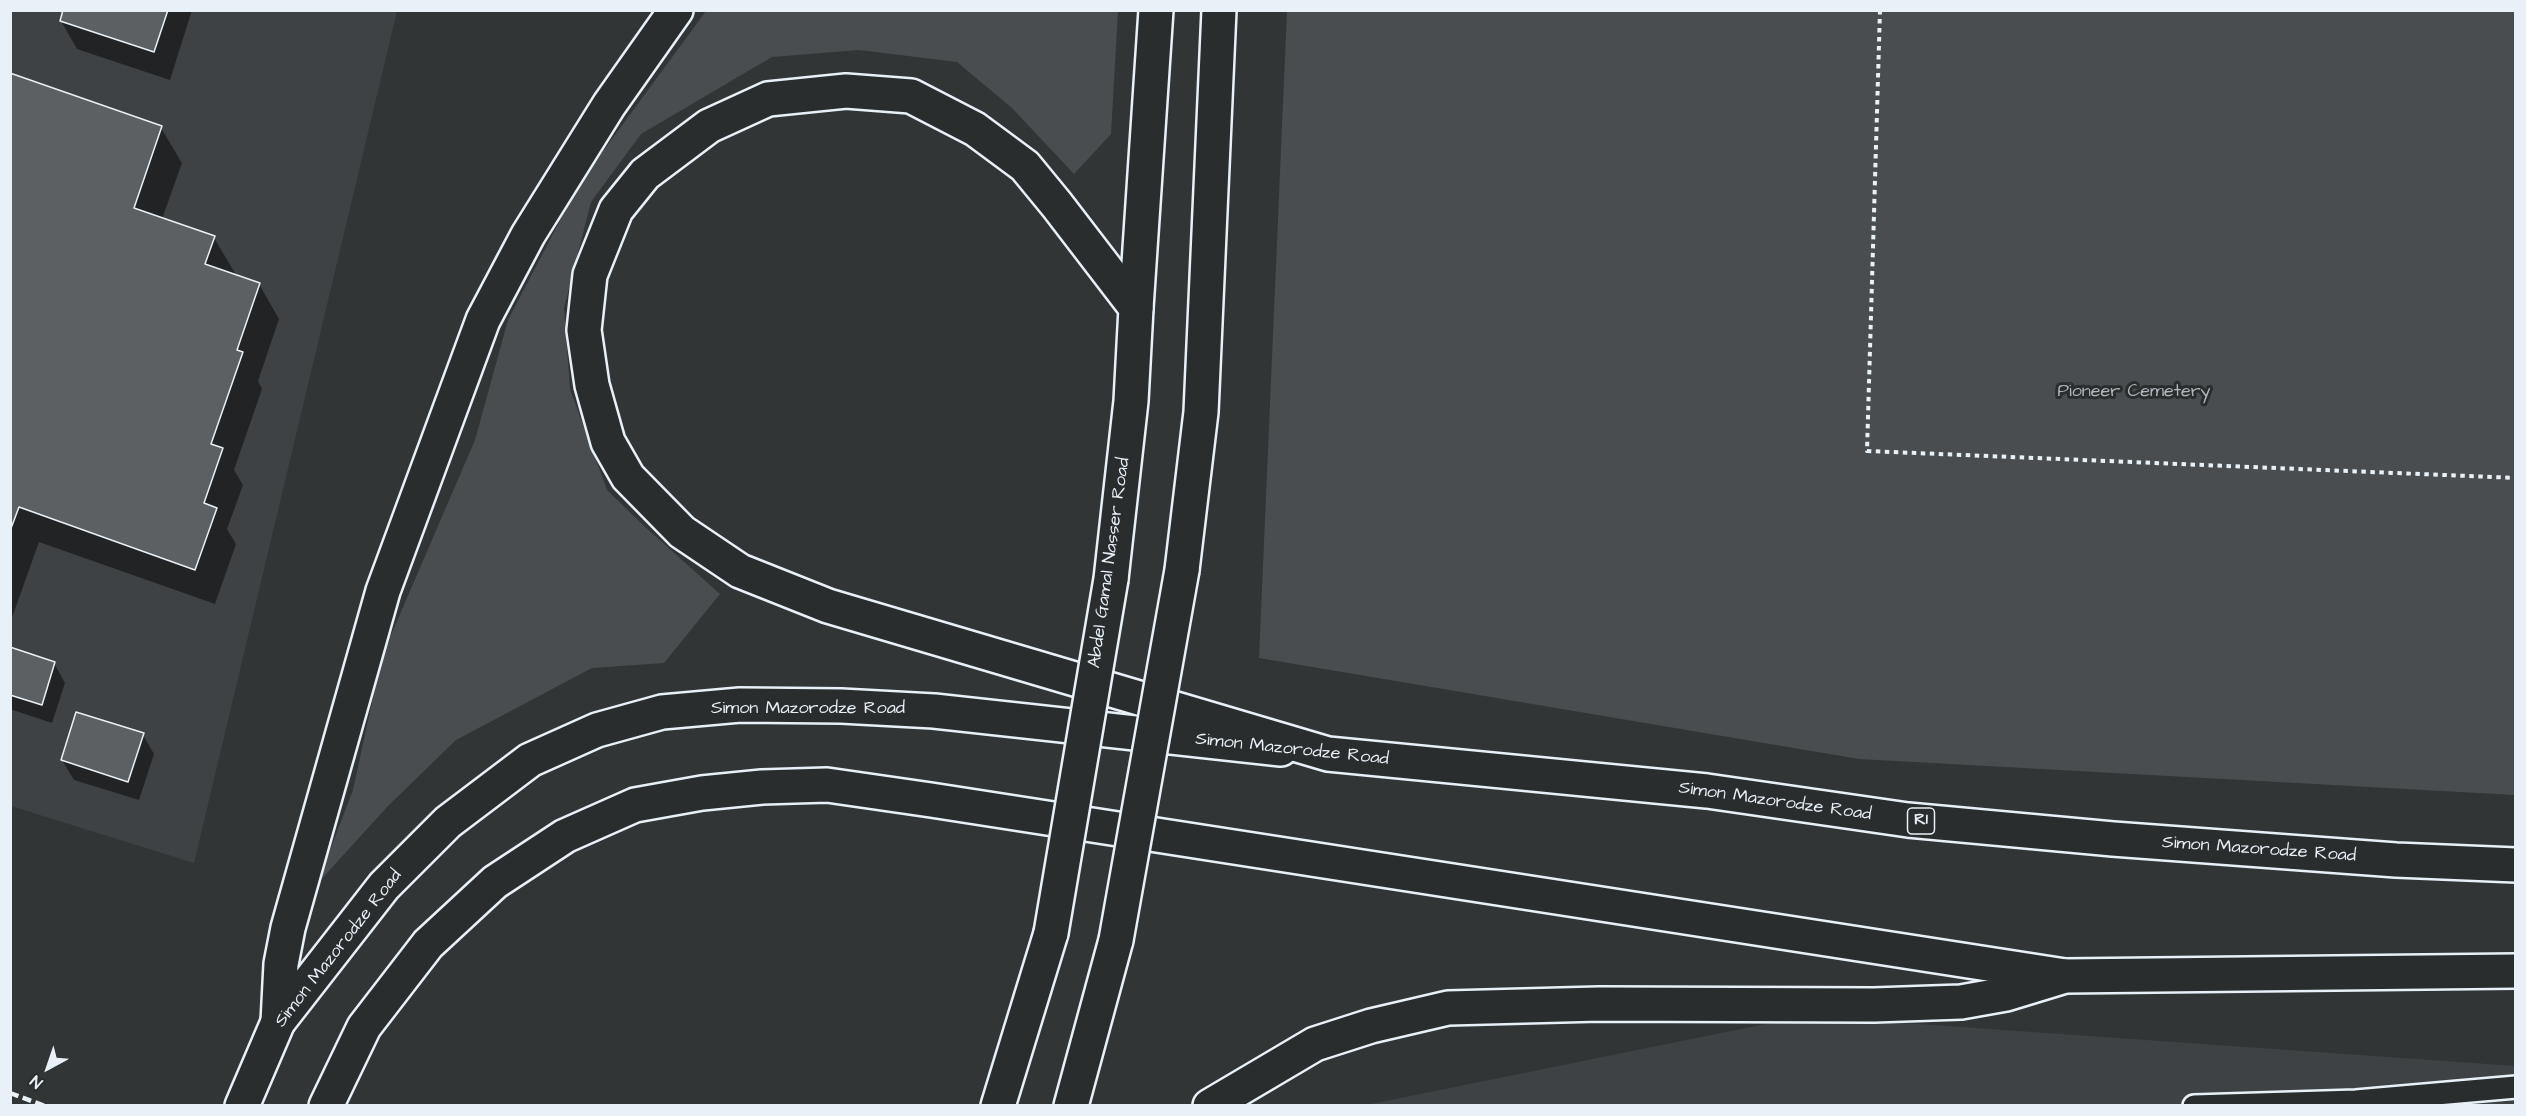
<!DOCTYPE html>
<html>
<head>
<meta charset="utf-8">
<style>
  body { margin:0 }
  #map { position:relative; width:2526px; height:1116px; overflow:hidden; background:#323536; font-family:"Architects Daughter",sans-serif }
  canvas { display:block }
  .frame { position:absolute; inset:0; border:12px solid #e8f1f8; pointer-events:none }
  .north { position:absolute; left:18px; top:1038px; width:60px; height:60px; -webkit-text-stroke:4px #2a2d2e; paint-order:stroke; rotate:220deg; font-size:16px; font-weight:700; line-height:24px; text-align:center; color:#e8f1f8 }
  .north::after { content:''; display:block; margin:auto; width:21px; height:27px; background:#e8f1f8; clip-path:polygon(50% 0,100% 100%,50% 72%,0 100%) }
</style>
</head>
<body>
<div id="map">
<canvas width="2526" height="1116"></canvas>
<div class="frame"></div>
<div class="north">N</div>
</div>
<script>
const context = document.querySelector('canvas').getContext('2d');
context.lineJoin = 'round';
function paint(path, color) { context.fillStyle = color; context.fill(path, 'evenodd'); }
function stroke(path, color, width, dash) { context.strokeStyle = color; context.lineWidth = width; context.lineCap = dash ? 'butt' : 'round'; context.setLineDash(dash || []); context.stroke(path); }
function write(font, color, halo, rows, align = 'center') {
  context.font = font + ' "Architects Daughter",sans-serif'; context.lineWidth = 6; context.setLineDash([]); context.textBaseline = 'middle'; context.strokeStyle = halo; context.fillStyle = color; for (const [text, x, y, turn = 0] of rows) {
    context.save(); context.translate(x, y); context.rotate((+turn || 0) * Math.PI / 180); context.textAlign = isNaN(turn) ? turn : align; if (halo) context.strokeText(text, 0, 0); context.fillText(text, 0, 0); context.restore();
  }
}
const built = new Path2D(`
  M10,11H397L194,863L11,806Z
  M1805,1016L2516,1066L2515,1106H1361Z`);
const green = new Path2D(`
  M706,11H1118L1111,134L1074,174L1012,108L957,62L859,50L772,57L641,134L591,202L564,308L570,389L607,490L644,526L720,594L664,663L592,668L456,740L388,806L317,884L353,790L382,656L475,440L508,320L579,184Z
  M1287,11H2515V795L1859,759L1259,658Z`);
const shadow = new Path2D(`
  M65,10H192L170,80L77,49L61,21Z
  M10,74L161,128L182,163L162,219L214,238L235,273L234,275L259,284L279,319L258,381L262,389L234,470L243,485L227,529L236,544L215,604L39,542L10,623Z
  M10,648L54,663L65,683L52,723L10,709Z
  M143,735L154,754L139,800L74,780L62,760Z`);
const building = new Path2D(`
  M63,10H168L154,52L60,21Z
  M10,73L162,126L134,208L215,236L205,264L260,283L237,350L243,352L211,444L223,448L204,503L217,508L195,570L19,507L10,531Z
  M10,647L55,662L42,705L10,695Z
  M76,712L144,733L128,782L61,760Z`);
const path = new Path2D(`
  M1880,10L1867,451L2516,478`);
const lane = new Path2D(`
  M2194,1106L2356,1101L2516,1087`);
const secondary = new Path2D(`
  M242,1106L278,1022L384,886L448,822L530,760L597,730L662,712L740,705L841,706L934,711L1281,749
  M326,1106L364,1027L428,944L495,882L565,836L635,805L702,793L762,787L827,785L931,800L2065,976`);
const primary = new Path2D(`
  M1136,308L1156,10
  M1182,570L1201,412L1219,10
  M278,1022L281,964L288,928L383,591L483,320L528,235L609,105L676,10
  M1071,1106L1116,940`);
const highway = new Path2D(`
  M1111,579L1131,401L1136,308L1057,205L1025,166L975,129L911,96L846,91L768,99L709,126L645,174L616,210L590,275L584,330L592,385L608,442L628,477L682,532L740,571L828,606L1328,754L1707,791L1908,820L2113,839L2396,860L2516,865
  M998,1106L1051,933
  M1210,1106L1315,1044L1371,1026L1448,1008L1599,1004L1874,1005L1961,1002L2006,994L2065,976L2516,971`);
const rail = new Path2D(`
  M10,1093L45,1106`);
const primaryBridge = new Path2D(`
  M1116,940L1182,570`);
const highwayBridge = new Path2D(`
  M1051,933L1111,579`);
const shields = [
  [1921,821,27]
];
const shieldNames = [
  ["R1",1921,821]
];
const parkNames = [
  ["Pioneer Cemetery",2134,392]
];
const streetNames = [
  ["Abdel Gamal Nasser Road",1110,563,-82],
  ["Simon Mazorodze Road",808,709],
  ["Simon Mazorodze Road",1292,750,6],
  ["Simon Mazorodze Road",1775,802,8],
  ["Simon Mazorodze Road",2259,850,4],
  ["Simon Mazorodze Road",339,949,-52]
];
paint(built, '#3f4244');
paint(green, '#494d4f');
paint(shadow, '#0007');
paint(building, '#5c6063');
stroke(building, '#e8f1f8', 1.5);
stroke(lane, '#e8f1f8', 26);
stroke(secondary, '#e8f1f8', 38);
stroke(primary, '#e8f1f8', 38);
stroke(highway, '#e8f1f8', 38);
stroke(path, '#e8f1f8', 4, [4.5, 4.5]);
stroke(lane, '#2a2d2e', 21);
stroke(secondary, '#2a2d2e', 33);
stroke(primary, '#2a2d2e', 33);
stroke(highway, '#2a2d2e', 33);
stroke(rail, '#e8f1f8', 4.5, [9, 4.5]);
stroke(primaryBridge, '#e8f1f8', 38, []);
stroke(highwayBridge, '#e8f1f8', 38, []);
stroke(primaryBridge, '#2a2d2e', 33);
stroke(highwayBridge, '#2a2d2e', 33);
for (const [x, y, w] of shields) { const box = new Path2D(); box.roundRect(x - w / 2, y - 13, w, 26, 4.5); context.fillStyle = '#2a2d2e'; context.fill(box); stroke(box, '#e8f1f8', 1.5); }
write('bold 16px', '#e8f1f8', null, shieldNames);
write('18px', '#b0b8bd', '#2a2d2e', parkNames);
write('18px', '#e8f1f8', '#2a2d2e', streetNames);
</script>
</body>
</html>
